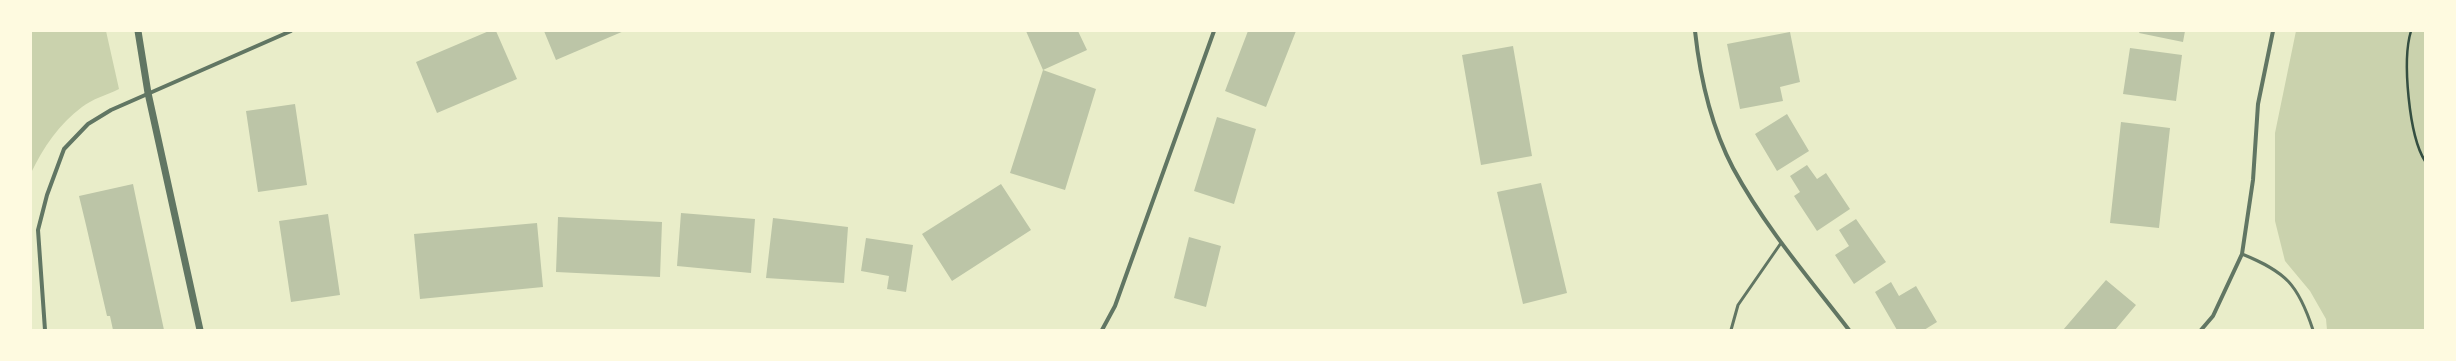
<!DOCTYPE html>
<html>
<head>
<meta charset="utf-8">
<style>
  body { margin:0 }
  #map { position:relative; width:2456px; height:361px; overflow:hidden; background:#e9edc9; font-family:"DejaVu Sans",sans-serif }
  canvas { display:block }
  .frame { position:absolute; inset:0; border:32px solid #fefae0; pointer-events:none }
</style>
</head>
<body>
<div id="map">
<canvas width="2456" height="361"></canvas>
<div class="frame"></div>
</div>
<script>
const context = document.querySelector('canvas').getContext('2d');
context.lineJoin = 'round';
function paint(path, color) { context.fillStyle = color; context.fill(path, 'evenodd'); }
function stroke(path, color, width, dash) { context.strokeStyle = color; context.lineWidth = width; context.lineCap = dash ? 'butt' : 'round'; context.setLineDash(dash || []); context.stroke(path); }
const green = new Path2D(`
  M31,31H106L119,89C107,95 92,99 82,107C59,124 43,148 31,173Z
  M2296,31H2425V330H2327L2326,319L2310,291L2285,261L2275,221V133Z`);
const building = new Path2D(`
  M489,31H496L517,79L437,113L416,62Z
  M544,31H624L556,60Z
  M1026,31H1078L1087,50L1043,70Z
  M1248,31H1296L1266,107L1225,91Z
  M2140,31H2185L2183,42L2139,33Z
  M1790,32L1800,82L1780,87L1783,101L1740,109L1727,44Z
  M1513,46L1532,156L1481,165L1462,55Z
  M2130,48L2182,55L2176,101L2123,94Z
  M1043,70L1096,89L1065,190L1010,173Z
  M295,104L307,185L258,192L246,111Z
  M1787,114L1809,151L1777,171L1755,134Z
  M1217,117L1256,129L1234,204L1194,191Z
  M2121,122L2170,128L2159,228L2110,223Z
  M1807,165L1817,179L1826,173L1850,209L1817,231L1794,196L1800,192L1790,176Z
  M1541,183L1567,293L1523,304L1497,192Z
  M133,184L139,213L164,330H113L110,316H107L86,225L79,196Z
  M1001,184L1031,230L952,281L922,234Z
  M681,213L755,219L751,273L677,266Z
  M328,214L340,295L291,302L279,221Z
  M558,217L662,222L660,277L556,272Z
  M773,218L848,227L844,283L766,278Z
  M1856,219L1886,262L1854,284L1835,255L1849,246L1839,230Z
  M537,223L543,287L420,299L414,234Z
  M1189,237L1221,246L1206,307L1174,298Z
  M866,238L913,245L906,292L887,289L889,276L861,271Z
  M2106,280L2136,305L2115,330H2063Z
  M1891,282L1899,296L1916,286L1937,322L1924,330H1897L1875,292Z`);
const path = new Path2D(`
  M2411,31C2402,60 2409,136 2425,161`);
const service = new Path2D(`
  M2242,254C2286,272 2298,284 2313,330
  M1731,330L1738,305L1781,243`);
const minor = new Path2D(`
  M1695,31C1700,77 1711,126 1733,168C1765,227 1808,277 1849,330
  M45,330L38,230L47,195L64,149L88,124L111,110L291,31
  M1102,330L1115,306L1214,31
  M2201,330L2213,316L2242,254L2253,180L2258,104L2273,31`);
const tertiary = new Path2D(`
  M138,31L148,93L200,330`);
paint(green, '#cad2ad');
paint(building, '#bcc5a7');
stroke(path, '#344e41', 2.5);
stroke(service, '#617663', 3);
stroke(minor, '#617663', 4);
stroke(tertiary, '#617663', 7);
</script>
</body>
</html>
